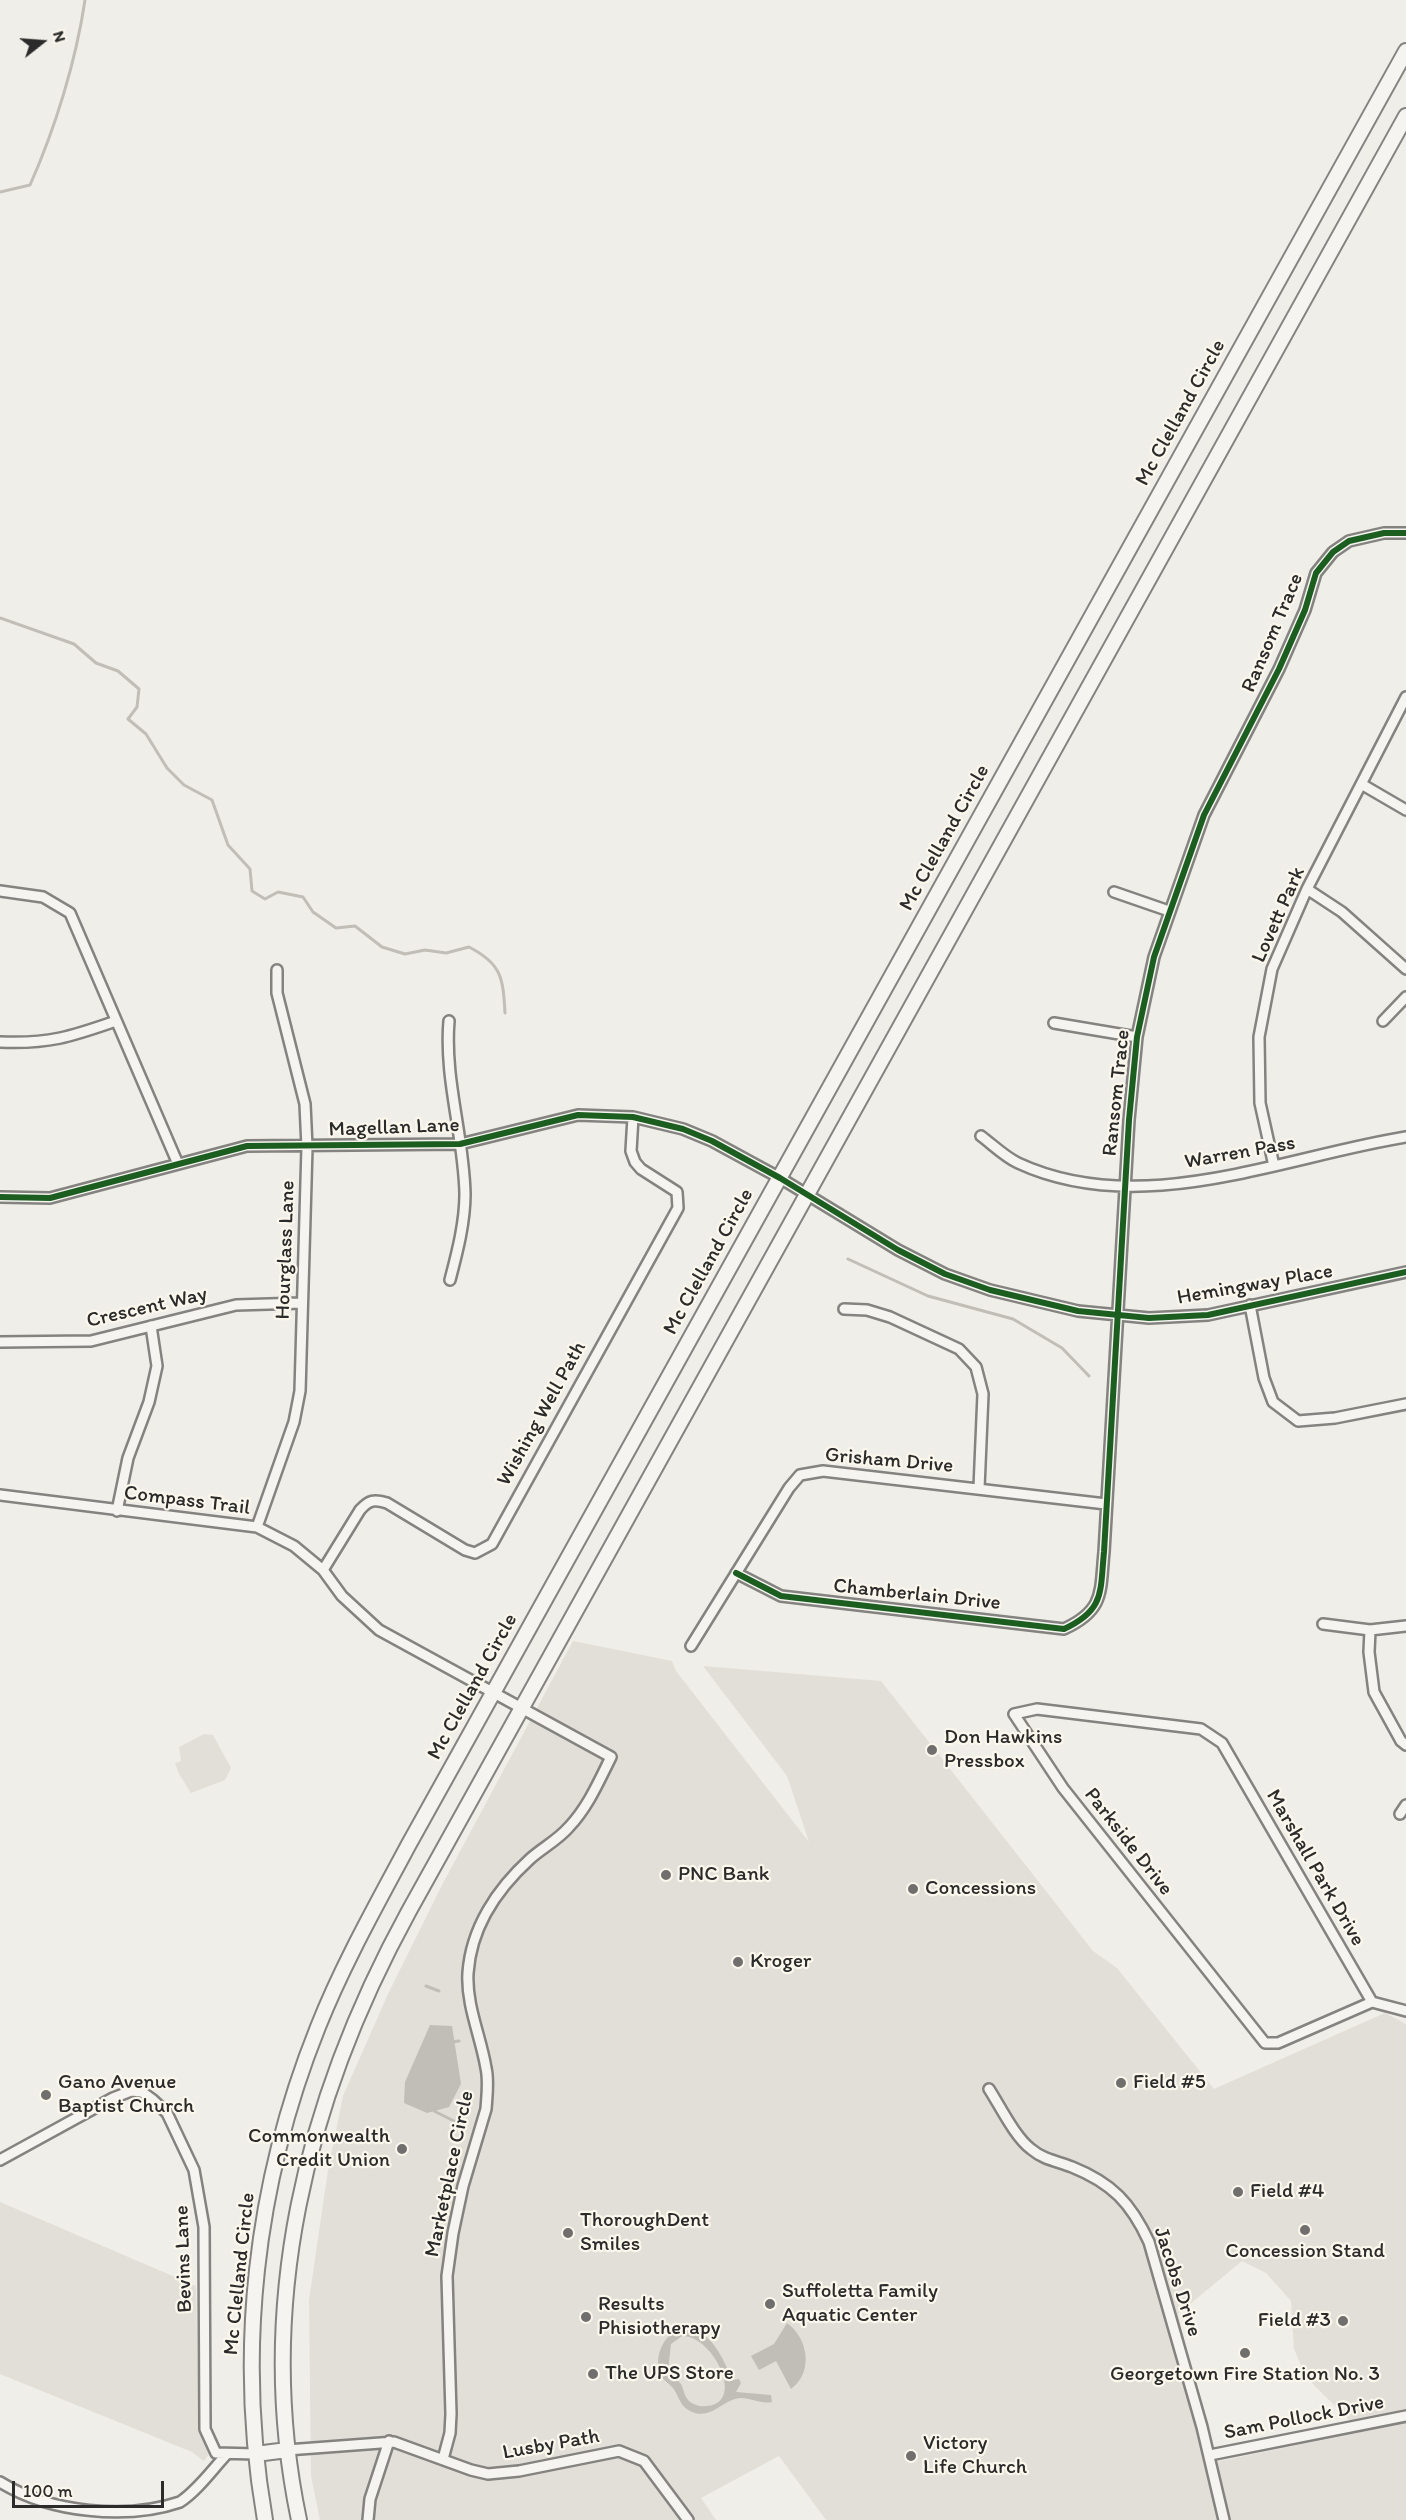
<!DOCTYPE html>
<html>
<head>
<meta charset="utf-8">
<style>
  body { margin:0 }
  #map { position:relative; width:1406px; height:2520px; overflow:hidden; background:#f0eee8; font-family:Itim,sans-serif }
  canvas { display:block }
  .north { position:absolute; left:12px; top:12px; width:60px; height:60px; -webkit-text-stroke:4px #fbf7ec; paint-order:stroke; rotate:73deg; font-size:16px; font-weight:700; line-height:24px; text-align:center; color:#2b2b2b }
  .north::after { content:''; display:block; margin:auto; width:21px; height:27px; background:#2b2b2b; clip-path:polygon(50% 0,100% 100%,50% 72%,0 100%) }
  .scale { position:absolute; left:12px; top:2481px; width:152px; height:27px; box-sizing:border-box; border:3px solid #2b2b2b; border-top:0; padding-left:8px; font-size:18px; line-height:21px; white-space:nowrap; color:#2b2b2b; -webkit-text-stroke:4px #fbf7ec; paint-order:stroke }
</style>
</head>
<body>
<div id="map">
<canvas width="1406" height="2520"></canvas>
<div class="north">N</div>
<div class="scale">100 m</div>
</div>
<script>
const context = document.querySelector('canvas').getContext('2d');
context.lineJoin = 'round';
function paint(path, color) { context.fillStyle = color; context.fill(path, 'evenodd'); }
function stroke(path, color, width, dash) { context.strokeStyle = color; context.lineWidth = width; context.lineCap = dash ? 'butt' : 'round'; context.setLineDash(dash || []); context.stroke(path); }
function write(font, color, halo, rows, align = 'center') {
  context.font = font + ' Itim,sans-serif'; context.lineWidth = 4.5; context.setLineDash([]); context.textBaseline = 'middle'; context.strokeStyle = halo; context.fillStyle = color; for (const [text, x, y, turn = 0] of rows) {
    context.save(); context.translate(x, y); context.rotate((+turn || 0) * Math.PI / 180); context.textAlign = isNaN(turn) ? turn : align; if (halo) context.strokeText(text, 0, 0); context.fillText(text, 0, 0); context.restore();
  }
}
const built = new Path2D(`
  M573,1641L672,1661L676,1671L809,1842L787,1776L703,1666L881,1681L1093,1951L1117,1968L1214,2089L1385,2013L1406,2024V2409L1350,2421L1306,2377L1294,2349L1291,2301L1266,2273L1242,2261L1178,2314L1215,2462L1406,2423V2520H826L779,2456L701,2498L716,2520H320L311,2476L309,2300L328,2170L343,2096L388,1994L443,1883Z
  M204,1734L213,1735L231,1768L225,1780L191,1793L179,1774L175,1763L181,1761L179,1747Z
  M0,2202L196,2286L199,2426L209,2454L204,2461L192,2452L0,2374Z`);
const water = new Path2D(`
  M430,2025L452,2026L461,2084L449,2107L427,2113L404,2103L405,2082Z
  M787,2323C808,2338 814,2372 791,2389L776,2361L759,2370L751,2356L774,2344Z
  M687,2327C714,2334 722,2358 733,2380L739,2379L741,2383L736,2392L771,2395L772,2402C759,2405 747,2395 735,2399C719,2404 710,2419 692,2412C681,2407 680,2400 675,2391C672,2385 666,2383 662,2377C651,2358 665,2329 687,2327ZM682,2336C713,2335 747,2404 706,2406C700,2407 694,2405 689,2401C684,2396 684,2390 681,2384C677,2379 671,2377 668,2371L671,2344Z`);
const stream = new Path2D(`
  M0,192L30,185C55,129 76,61 85,0
  M0,618L74,644L96,663L118,671L139,689L137,707L128,719L146,734L167,768L184,785L212,800L228,845L250,869L252,891L265,899L278,892L303,897L313,912L336,928L355,926L382,947L405,954L425,950L446,953L469,947C502,964 503,978 505,1013
  M848,1259L928,1296L1013,1319L1062,1348L1089,1376
  M426,1986L439,1991
  M451,2042L459,2041
  M434,2107V2111L456,2122`);
const minor = new Path2D(`
  M1363,785L1406,810
  M1307,889L1342,912L1406,969
  M0,891L43,897L70,913L178,1164
  M1114,892L1169,911
  M449,1021C444,1079 464,1136 465,1194C465,1223 457,1253 450,1280
  M1383,1021L1406,997
  M1054,1023L1137,1037
  M0,1042C49,1044 70,1037 116,1021
  M981,1136C993,1145 1005,1157 1018,1163C1141,1220 1282,1157 1406,1137
  M1274,1166L1260,1103L1259,1037L1272,969L1307,889L1406,697
  M0,1197L50,1198L247,1146L460,1144L578,1115L633,1117L683,1129L712,1141L780,1178L898,1250L945,1274L990,1290L1078,1311L1149,1318L1208,1315L1406,1272
  M1250,1305L1264,1378L1273,1402L1298,1421L1335,1418L1406,1404
  M844,1309L867,1310L890,1317L959,1349L976,1367L983,1394L979,1488
  M0,1342L91,1341L236,1305L302,1303
  M0,1495L257,1527L294,1546L323,1570L342,1596L379,1630L611,1757C599,1781 588,1807 569,1827C558,1840 542,1848 530,1859C497,1889 471,1928 468,1973C466,2005 481,2037 486,2068C489,2081 487,2095 486,2109L463,2186L453,2233L447,2276L451,2414L450,2433L443,2459
  M117,1511L128,1458L149,1402L157,1366L151,1326
  M257,1527L294,1422L300,1391L307,1147L305,1104L277,993V970
  M323,1570L360,1510C369,1500 374,1499 387,1503L465,1550L475,1553L492,1544L678,1208L677,1192L641,1169L635,1162L631,1151L633,1117
  M736,1573L781,1596L1064,1629C1105,1610 1100,1592 1104,1552L1129,1120L1137,1037L1154,957L1204,815L1279,669L1305,610L1316,573L1333,552L1349,541L1384,533H1406
  M1323,1624L1370,1630L1406,1626
  M1370,1630L1369,1652L1374,1692L1401,1741L1406,1745
  M691,1646L789,1488L800,1475L823,1471L1106,1504
  M1400,1814L1406,1805
  M1372,2002L1278,2043H1265L1063,1788L1014,1714L1037,1709L1201,1729L1222,1743L1372,2002L1406,2011
  M989,2089C1000,2106 1015,2137 1031,2149C1044,2160 1057,2161 1072,2167C1112,2183 1131,2203 1149,2242L1202,2427L1224,2520
  M0,2160L113,2098L131,2091L142,2092L153,2100L167,2113L194,2170L204,2227L205,2429L216,2453L256,2454
  M287,2450L394,2442L471,2470L488,2474L519,2471L619,2451L644,2461L688,2520
  M1210,2455L1406,2416
  M0,2482C50,2513 127,2520 180,2502C198,2490 212,2470 226,2455
  M368,2520L370,2499L389,2441`);
const highway = new Path2D(`
  M256,2454L287,2450
  M265,2520C236,2353 255,2184 318,2027C343,1964 377,1904 409,1844L1406,51
  M299,2520C254,2306 306,2099 409,1911L1406,116`);
const cycleway = new Path2D(`
  M0,1197L50,1198L247,1146L460,1144L578,1115L633,1117L683,1129L712,1141L780,1178L898,1250L945,1274L990,1290L1078,1311L1149,1318L1208,1315L1406,1272
  M736,1573L781,1596L1064,1629C1105,1610 1100,1592 1104,1552L1129,1120L1137,1037L1154,957L1204,815L1279,669L1305,610L1316,573L1333,552L1349,541L1384,533H1406`);
const markers = [
  [932,1750,6,"#706f6d"],
  [666,1875,6,"#706f6d"],
  [913,1889,6,"#706f6d"],
  [738,1962,6,"#706f6d"],
  [1121,2083,6,"#706f6d"],
  [46,2095,6,"#706f6d"],
  [402,2149,6,"#706f6d"],
  [1238,2192,6,"#706f6d"],
  [1305,2230,6,"#706f6d"],
  [568,2233,6,"#706f6d"],
  [770,2304,6,"#706f6d"],
  [586,2317,6,"#706f6d"],
  [1343,2321,6,"#706f6d"],
  [1245,2353,6,"#706f6d"],
  [593,2374,6,"#706f6d"],
  [911,2456,6,"#706f6d"]
];
const streetNames = [
  ["Mc Clelland Circle",1181,413,-61],
  ["Ransom Trace",1273,633,-67],
  ["Mc Clelland Circle",945,838,-61],
  ["Lovett Park",1279,915,-66],
  ["Ransom Trace",1117,1093,-84],
  ["Magellan Lane",394,1128,-2],
  ["Warren Pass",1240,1153,-10],
  ["Hourglass Lane",286,1250,-88],
  ["Mc Clelland Circle",709,1262,-61],
  ["Hemingway Place",1255,1285,-10],
  ["Crescent Way",147,1308,-13],
  ["Wishing Well Path",542,1414,-61],
  ["Grisham Drive",889,1461,5],
  ["Compass Trail",187,1501,7],
  ["Chamberlain Drive",917,1595,6],
  ["Mc Clelland Circle",473,1687,-61],
  ["Parkside Drive",1128,1842,52],
  ["Marshall Park Drive",1315,1868,60],
  ["Marketplace Circle",450,2174,-78],
  ["Bevins Lane",184,2259,-92],
  ["Mc Clelland Circle",240,2274,-84],
  ["Jacobs Drive",1177,2282,72],
  ["Sam Pollock Drive",1304,2418,-11],
  ["Lusby Path",551,2445,-10]
];
const poiNames = [
  ["Don Hawkins",944,1738],
  ["Pressbox",944,1762],
  ["PNC Bank",678,1875],
  ["Concessions",925,1889],
  ["Kroger",750,1962],
  ["Gano Avenue",58,2083],
  ["Baptist Church",58,2107],
  ["Field #5",1133,2083],
  ["Commonwealth",390,2137,"right"],
  ["Credit Union",390,2161,"right"],
  ["Field #4",1250,2192],
  ["ThoroughDent",580,2221],
  ["Smiles",580,2245],
  ["Concession Stand",1305,2252,"center"],
  ["Suffoletta Family",782,2292],
  ["Aquatic Center",782,2316],
  ["Results",598,2305],
  ["Phisiotherapy",598,2329],
  ["Field #3",1331,2321,"right"],
  ["The UPS Store",605,2374],
  ["Georgetown Fire Station No. 3",1245,2375,"center"],
  ["Victory",923,2444],
  ["Life Church",923,2468]
];
paint(built, '#e1dfd7');
paint(water, '#c0beb7');
stroke(stream, '#c0beb7', 3);
stroke(minor, '#848380', 14);
stroke(highway, '#848380', 18);
stroke(minor, '#f5f4f0', 9);
stroke(highway, '#f5f4f0', 14);
stroke(cycleway, '#1b5e20', 6);
for (const [x, y, r, color] of markers) { const dot = new Path2D(); dot.arc(x, y, r, 0, 2 * Math.PI); context.fillStyle = color; context.fill(dot); stroke(dot, '#fbf7ec', 2); }
write('21px', '#2b2b2b', '#fbf7ec', streetNames);
write('21px', '#2b2b2b', '#fbf7ec', poiNames, 'left');
</script>
</body>
</html>
